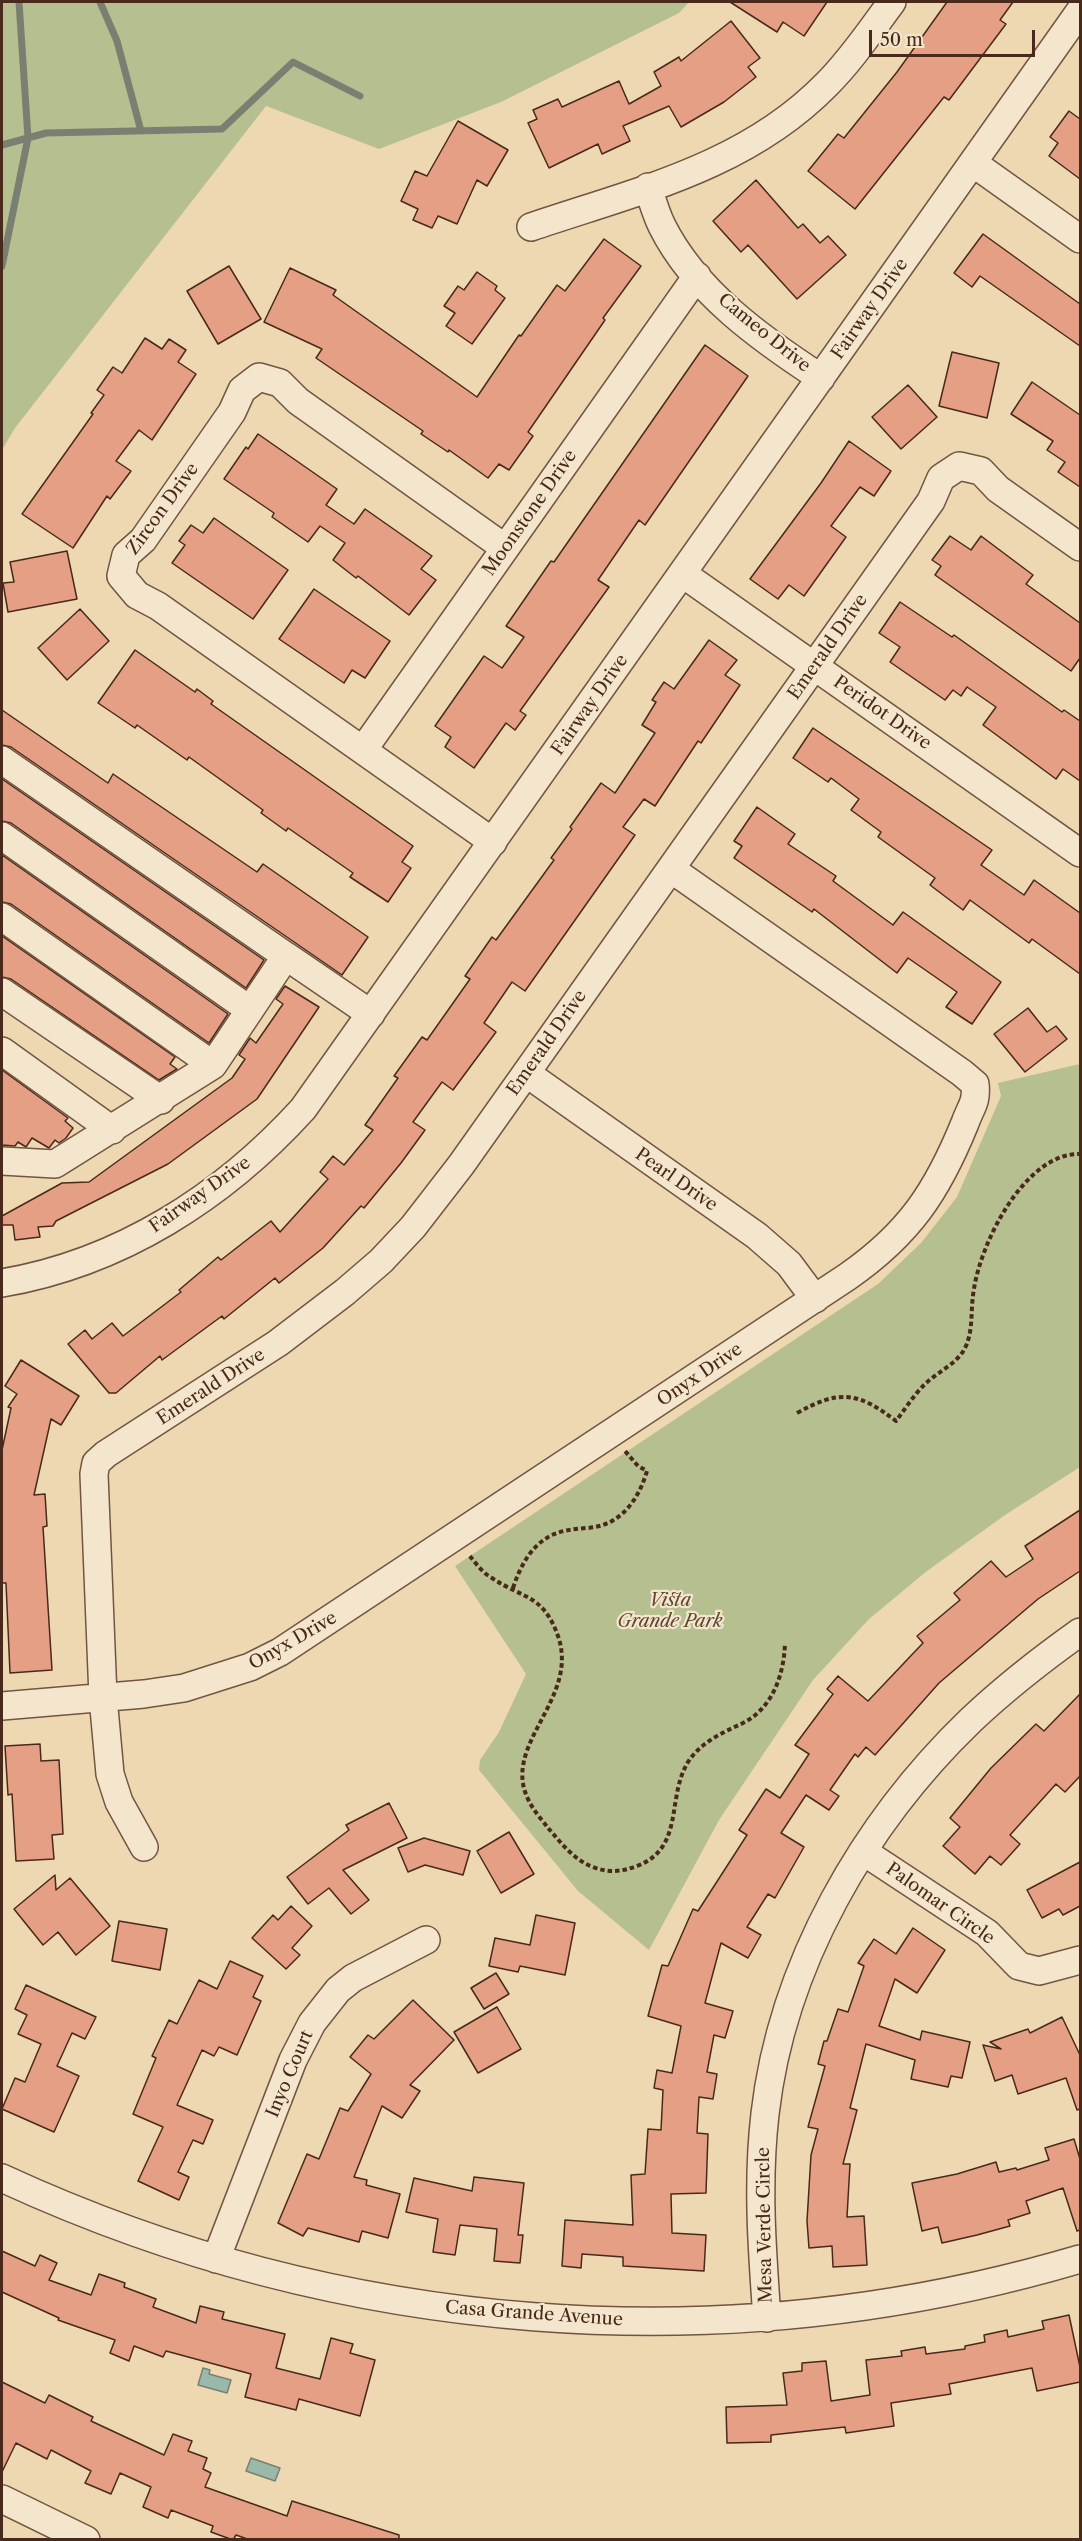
<!DOCTYPE html>
<html>
<head>
<meta charset="utf-8">
<style>
  body { margin:0 }
  #map { position:relative; width:1082px; height:2541px; overflow:hidden; background:#eed8b2; font-family:"Libre Caslon Text",serif }
  canvas { display:block }
  .frame { position:absolute; inset:0; border:3px solid #49291b; pointer-events:none }
  .scale { position:absolute; left:869px; top:30px; width:166px; height:27px; box-sizing:border-box; border:3px solid #49291b; border-top:0; padding-left:8px; font-size:18px; line-height:21px; white-space:nowrap; color:#49291b; -webkit-text-stroke:4px #f4e6cd; paint-order:stroke }
</style>
</head>
<body>
<div id="map">
<canvas width="1082" height="2541"></canvas>
<div class="frame"></div>
<div class="scale">50 m</div>
</div>
<script>
const context = document.querySelector('canvas').getContext('2d');
context.lineJoin = 'round';
function paint(path, color) { context.fillStyle = color; context.fill(path, 'evenodd'); }
function stroke(path, color, width, dash) { context.strokeStyle = color; context.lineWidth = width; context.lineCap = dash ? 'butt' : 'round'; context.setLineDash(dash || []); context.stroke(path); }
function write(font, color, halo, rows, align = 'center') {
  context.font = font + ' "Libre Caslon Text",serif'; context.lineWidth = 4.5; context.setLineDash([]); context.textBaseline = 'middle'; context.strokeStyle = halo; context.fillStyle = color; for (const [text, x, y, turn = 0] of rows) {
    context.save(); context.translate(x, y); context.rotate((+turn || 0) * Math.PI / 180); context.textAlign = isNaN(turn) ? turn : align; if (halo) context.strokeText(text, 0, 0); context.fillText(text, 0, 0); context.restore();
  }
}
const green = new Path2D(`
  M2,2H689L679,13L501,102L379,149L266,106L15,428L2,450Z
  M1080,1064V1467L1005,1515L927,1571L869,1619L813,1680L719,1820L649,1950L578,1891L479,1770L480,1760L499,1732L526,1674L455,1566L878,1284L921,1243L957,1197L1001,1096L998,1083Z`);
const water = new Path2D(`
  M203,2368L210,2370L209,2374L231,2380L227,2393L198,2385Z
  M251,2458L280,2468L275,2481L246,2471Z`);
const stream = new Path2D(`
  M100,2L117,41L141,131
  M2,145L46,133L222,129L293,62L360,96
  M2,266L28,138L19,2`);
const building = new Path2D(`
  M730,2H827L804,36L783,22L777,32Z
  M947,2H1013L1000,20L1006,24L949,100L944,97L855,209L808,171L838,134L844,138L897,72Z
  M731,21L760,58L748,67L756,77L724,102L681,127L669,106L623,126L630,141L602,154L598,144L549,168L528,123L537,119L533,110L558,99L562,107L619,81L629,104L661,86L654,72L679,57L681,61Z
  M1069,111L1080,119V179L1049,156L1058,143L1050,137Z
  M458,121L508,150L487,186L477,180L457,224L438,216L432,228L413,220L418,209L401,201L415,171L427,176Z
  M756,180L798,228L803,224L820,243L828,236L846,255L797,299L748,245L741,252L713,221Z
  M983,234L1080,304V346L980,276L972,287L954,273Z
  M604,239L641,266L603,318L605,320L528,432L533,436L509,470L499,464L488,478L449,450L448,452L421,434L423,431L316,358L322,349L264,322L290,268L336,290L333,295L477,397L519,335L521,336L557,285L565,291Z
  M229,266L261,319L218,344L187,291Z
  M477,272L497,286L495,290L505,298L472,344L446,326L455,313L444,306L458,286L464,290Z
  M145,338L162,349L169,339L186,350L178,362L196,374L152,440L139,430L116,461L131,471L110,499L107,496L73,548L22,514L93,414L91,413L104,395L97,390L113,367L122,373Z
  M705,345L748,376L645,525L639,520L598,580L609,587L520,711L526,715L515,730L506,723L474,768L445,747L451,737L435,726L484,656L502,668L524,637L506,626L551,561L554,562Z
  M952,352L999,363L987,418L939,406Z
  M1032,382L1080,415V487L1058,472L1065,462L1047,450L1053,441L1011,414Z
  M908,385L937,417L901,449L872,417Z
  M258,434L337,489L326,505L354,524L365,509L432,556L421,569L436,580L409,615L358,576L356,578L333,560L345,543L320,526L308,542L272,517L274,513L224,479L246,447L248,449Z
  M849,441L891,471L874,496L860,487L831,526L846,537L804,596L789,585L778,599L750,579L821,483Z
  M214,518L288,570L253,619L172,563L185,545L179,541L191,525L203,533Z
  M950,536L971,550L981,536L1033,575L1026,584L1080,623V658L1071,671L935,575L941,566L932,560Z
  M67,551L77,599L8,612L3,583L14,582L10,562Z
  M314,589L390,641L365,678L352,670L344,683L279,639Z
  M900,602L952,637L954,635L1062,712L1064,710L1080,721V781L1063,769L1056,779L983,725L996,707L967,687L961,696L953,690L945,700L890,662L900,647L879,633Z
  M80,609L109,641L67,680L38,648Z
  M709,640L737,660L725,675L740,685L701,743L698,741L655,806L644,799L623,827L635,835L525,991L512,982L484,1023L496,1032L453,1090L442,1082L413,1122L425,1130L401,1163L364,1208L361,1206L323,1248L279,1283L275,1278L224,1319L222,1316L162,1360L160,1356L116,1393H109L68,1344L85,1330L92,1339L112,1323L123,1336L181,1292L179,1290L218,1257L221,1260L271,1221L280,1232L328,1179L320,1172L333,1156L344,1165L373,1130L365,1125L398,1078L394,1076L422,1037L427,1040L470,979L465,976L492,937L496,940L554,860L551,858L572,829L570,827L601,783L615,793L655,733L642,725L656,702L652,700L664,682L674,689Z
  M135,650L195,692L197,689L213,701L211,704L413,846L402,862L411,868L388,902L350,877L353,873L288,828L286,831L261,813L263,810L189,757L187,760L137,725L135,728L98,703Z
  M2,710L108,783L113,774L257,872L263,864L368,937L342,975L11,747L2,745Z
  M813,728L992,850L981,865L1024,895L1034,880L1080,913V974L1032,939L1029,943L970,900L963,910L930,885L935,878L878,837L881,832L851,810L859,799L831,778L828,782L793,758Z
  M2,779L264,960L246,988L11,823L2,821Z
  M757,807L795,834L788,844L836,876L833,881L893,925L903,912L1001,982L972,1024L946,1007L957,992L908,958L897,973L814,909L812,912L734,858L742,846L734,841Z
  M2,855L228,1014L209,1043L11,904L2,902Z
  M2,936L175,1057L170,1064L177,1069L159,1080L11,979L2,977Z
  M285,986L319,1007L257,1099L168,1164L56,1221L53,1226L38,1227L40,1237L15,1240L13,1225H2V1216L62,1183L89,1182L232,1078L245,1059L239,1055L250,1038L256,1043L283,1004L276,999Z
  M1028,1008L1047,1032L1056,1026L1067,1039L1025,1072L994,1034Z
  M2,1070L68,1118L65,1121L73,1128L66,1138L59,1143L55,1140L49,1148L32,1138L26,1147L18,1142L15,1146L2,1145Z
  M21,1360L79,1396L61,1425L51,1419L34,1495L45,1494L47,1526L43,1527L52,1670L10,1673L6,1583H2V1450L11,1408L8,1407L17,1394L5,1386Z
  M1080,1510V1571L1038,1599L939,1683L875,1755L866,1747L858,1757L855,1754L830,1790L839,1796L829,1810L806,1795L781,1833L804,1847L775,1898L768,1894L747,1927L761,1935L748,1958L721,1943L705,2003L733,2011L725,2038L714,2035L707,2072L717,2074L713,2099L699,2097L697,2133L708,2134L706,2193L671,2194L672,2233L706,2235L704,2271L623,2266V2257L582,2254L581,2268L562,2266L565,2220L633,2225L631,2175L645,2174L648,2129L661,2130L663,2090L654,2088L657,2070L672,2073L681,2026L648,2016L662,1965L668,1966L693,1909L698,1911L747,1835L739,1830L766,1789L780,1798L809,1754L795,1745L833,1694L827,1689L838,1676L868,1701L923,1643L917,1636L960,1600L954,1593L991,1561L1006,1577L1033,1559L1025,1546Z
  M1080,1694V1776L1065,1792L1056,1784L1010,1835L1020,1844L1001,1865L990,1856L975,1874L943,1846L960,1827L950,1818L991,1768L1036,1724L1044,1731Z
  M40,1744L41,1761L59,1760L63,1834L52,1835L54,1859L16,1861L12,1794L8,1795L5,1746Z
  M389,1803L407,1838L343,1870L369,1900L351,1914L329,1888L308,1904L287,1877L349,1830L346,1825Z
  M509,1832L534,1874L501,1893L477,1851Z
  M424,1838L470,1851L463,1875L425,1865L408,1872L398,1848Z
  M1080,1862V1906L1063,1915L1059,1909L1042,1918L1027,1890Z
  M55,1875L56,1890L70,1878L110,1926L76,1955L58,1932L43,1945L14,1909Z
  M291,1906L312,1926L292,1948L300,1955L286,1969L252,1938L273,1915L278,1920Z
  M536,1915L575,1923L565,1975L520,1966L518,1972L489,1966L495,1938L530,1945Z
  M119,1921L167,1929L160,1970L112,1961Z
  M913,1928L945,1950L917,1993L895,1979L879,2026L920,2040L922,2031L970,2042L962,2078L951,2076L948,2087L911,2079L915,2060L866,2044L850,2108L857,2110L843,2164H850L847,2217L864,2216L867,2265L833,2267L832,2246L809,2248L807,2221L811,2155L818,2129L808,2127L825,2066L818,2064L824,2041H827L838,2009L848,2012L864,1966L858,1963L874,1939L896,1954Z
  M230,1961L263,1976L253,1997L261,2001L237,2055L219,2047L214,2056L202,2050L177,2105L213,2120L203,2144L193,2140L178,2172L189,2177L179,2200L138,2181L163,2127L133,2114L156,2058L152,2056L169,2020L177,2024L199,1980L217,1989Z
  M496,1973L509,1994L484,2009L471,1988Z
  M26,1985L96,2017L85,2039L72,2033L57,2066L79,2076L54,2132L2,2109L15,2078L25,2082L41,2044L18,2034L27,2015L15,2009Z
  M413,2000L454,2040L410,2085L420,2091L402,2118L382,2106L354,2177L367,2180L366,2185L400,2194L388,2238L362,2231L359,2242L308,2228L303,2236L278,2223L307,2154L319,2159L340,2108L348,2111L371,2074L350,2057L368,2035L374,2039Z
  M497,2007L521,2049L478,2073L454,2032Z
  M1062,2017L1080,2055V2109L1077,2110L1066,2078L1018,2094L1012,2075L995,2081L983,2045L1001,2049L990,2042L1028,2029L1030,2033Z
  M1074,2139L1080,2159V2230L1077,2231L1063,2188L1026,2201L1030,2213L1008,2220L1010,2226L977,2235L942,2243L938,2227L922,2231L912,2183L957,2174L996,2162L999,2172L1016,2168L1017,2170L1049,2160L1045,2148Z
  M474,2177L524,2183L518,2235H523L520,2263L494,2261L497,2229L460,2225L455,2255L433,2252L438,2219L406,2212L414,2178L472,2191Z
  M2,2251L35,2266L40,2255L57,2263L49,2280L91,2295L99,2274L125,2283L124,2287L156,2299L153,2307L196,2323L200,2306L224,2312L222,2319L285,2334L276,2368L320,2379L331,2338L353,2344L350,2353L375,2360L360,2416L299,2399L296,2410L245,2397L251,2374L166,2351L163,2357L134,2346L129,2361L110,2353L115,2340L58,2320L59,2318L2,2292Z
  M1069,2315L1080,2367V2382L1037,2391L1032,2368L949,2384L951,2394L891,2403L894,2426L846,2433L845,2427L771,2435V2442L727,2443L726,2407L787,2405L783,2373L802,2371V2363L826,2361L831,2401L870,2395L866,2360L902,2356L901,2351L925,2347L926,2354L965,2349V2346L985,2342L984,2335L1007,2330L1008,2337L1044,2329L1042,2321Z
  M2,2382L45,2403L49,2395L93,2417L91,2421L164,2455L173,2434L192,2441L188,2451L207,2458L203,2469L211,2473L205,2487L287,2516L292,2501L399,2535V2540H250L236,2535L233,2540L211,2532L213,2526L171,2510L168,2518L143,2507L151,2487L120,2473L111,2494L85,2483L91,2471L51,2450L47,2459L16,2443L2,2472Z`);
const path = new Path2D(`
  M797,1413C840,1389 858,1392 896,1421C905,1409 914,1395 924,1385C937,1372 957,1364 965,1348C974,1330 970,1309 974,1289C981,1242 1025,1153 1080,1154
  M470,1556C476,1564 483,1573 492,1578C523,1599 543,1594 558,1636C580,1699 501,1744 528,1799C533,1810 542,1820 549,1829C562,1844 574,1860 593,1867C608,1873 621,1872 637,1866C685,1848 666,1798 688,1762C701,1742 722,1733 743,1723C773,1708 784,1674 785,1643
  M513,1588C520,1567 530,1547 550,1536C562,1530 574,1529 587,1528C620,1526 638,1501 647,1471L638,1466L625,1451`);
const minor = new Path2D(`
  M973,163L1080,239
  M648,187C652,200 656,214 662,226C695,292 761,339 821,378
  M531,227C637,191 746,167 827,84C852,59 871,30 892,2
  M683,574L1080,853
  M363,750L697,276
  M2,760L286,956
  M2,836L250,1010
  M493,842L158,606L137,595L121,576L126,555L143,540L232,412L242,390L259,377L280,383L298,401L505,548
  M2,917L213,1065
  M2,992L161,1100
  M2,1051L112,1130
  M526,1073L757,1236L789,1264L815,1299
  M2,1161L55,1164L213,1065L286,956L371,1014
  M2,1283C120,1263 223,1197 303,1109L1080,11
  M2,1706L144,1694L184,1688L250,1667L280,1652L847,1277C909,1234 937,1192 965,1123C971,1106 977,1103 975,1084L962,1073L671,869
  M144,1847L119,1802L110,1774L103,1697L94,1474L96,1463L106,1454L278,1343L345,1292L381,1261L413,1227L461,1165L931,501L941,478L959,466L981,471L998,489L1080,547
  M864,1852L987,1933L1019,1966L1039,1971L1080,1960
  M2,2178C340,2334 722,2365 1080,2259
  M216,2259L293,2060L312,2023L338,1990L353,1978L426,1940
  M767,2318C762,2250 757,2182 765,2114C782,1965 864,1823 971,1720C1005,1688 1042,1659 1080,1632
  M2,2499L86,2540`);
const streetNames = [
  ["Fairway Drive",870,309,-55],
  ["Cameo Drive",764,333,39],
  ["Zircon Drive",163,509,-54],
  ["Moonstone Drive",530,513,-55],
  ["Emerald Drive",828,647,-55],
  ["Fairway Drive",590,705,-55],
  ["Peridot Drive",882,713,35],
  ["Emerald Drive",547,1043,-55],
  ["Pearl Drive",676,1180,35],
  ["Fairway Drive",200,1195,-35],
  ["Onyx Drive",700,1375,-34],
  ["Emerald Drive",211,1387,-33],
  ["Onyx Drive",293,1641,-30],
  ["Palomar Circle",940,1904,35],
  ["Inyo Court",290,2074,-67],
  ["Mesa Verde Circle",765,2225,-91],
  ["Casa Grande Avenue",534,2314,4]
];
const parkNames = [
  ["Vista",670,1601],
  ["Grande Park",670,1622]
];
paint(green, '#b5bf8f');
paint(water, '#99baaa');
stroke(water, '#798071', 1.5);
stroke(stream, '#798071', 7);
paint(building, '#e49f84');
stroke(building, '#49291b', 1.5);
stroke(minor, '#725541', 30);
stroke(path, '#49291b', 4, [4.5, 3]);
stroke(minor, '#f4e6cd', 27);
write('18px', '#49291b', '#f4e6cd', streetNames);
write('italic 18px', '#5f4732', '#f4e6cd', parkNames);
</script>
</body>
</html>
